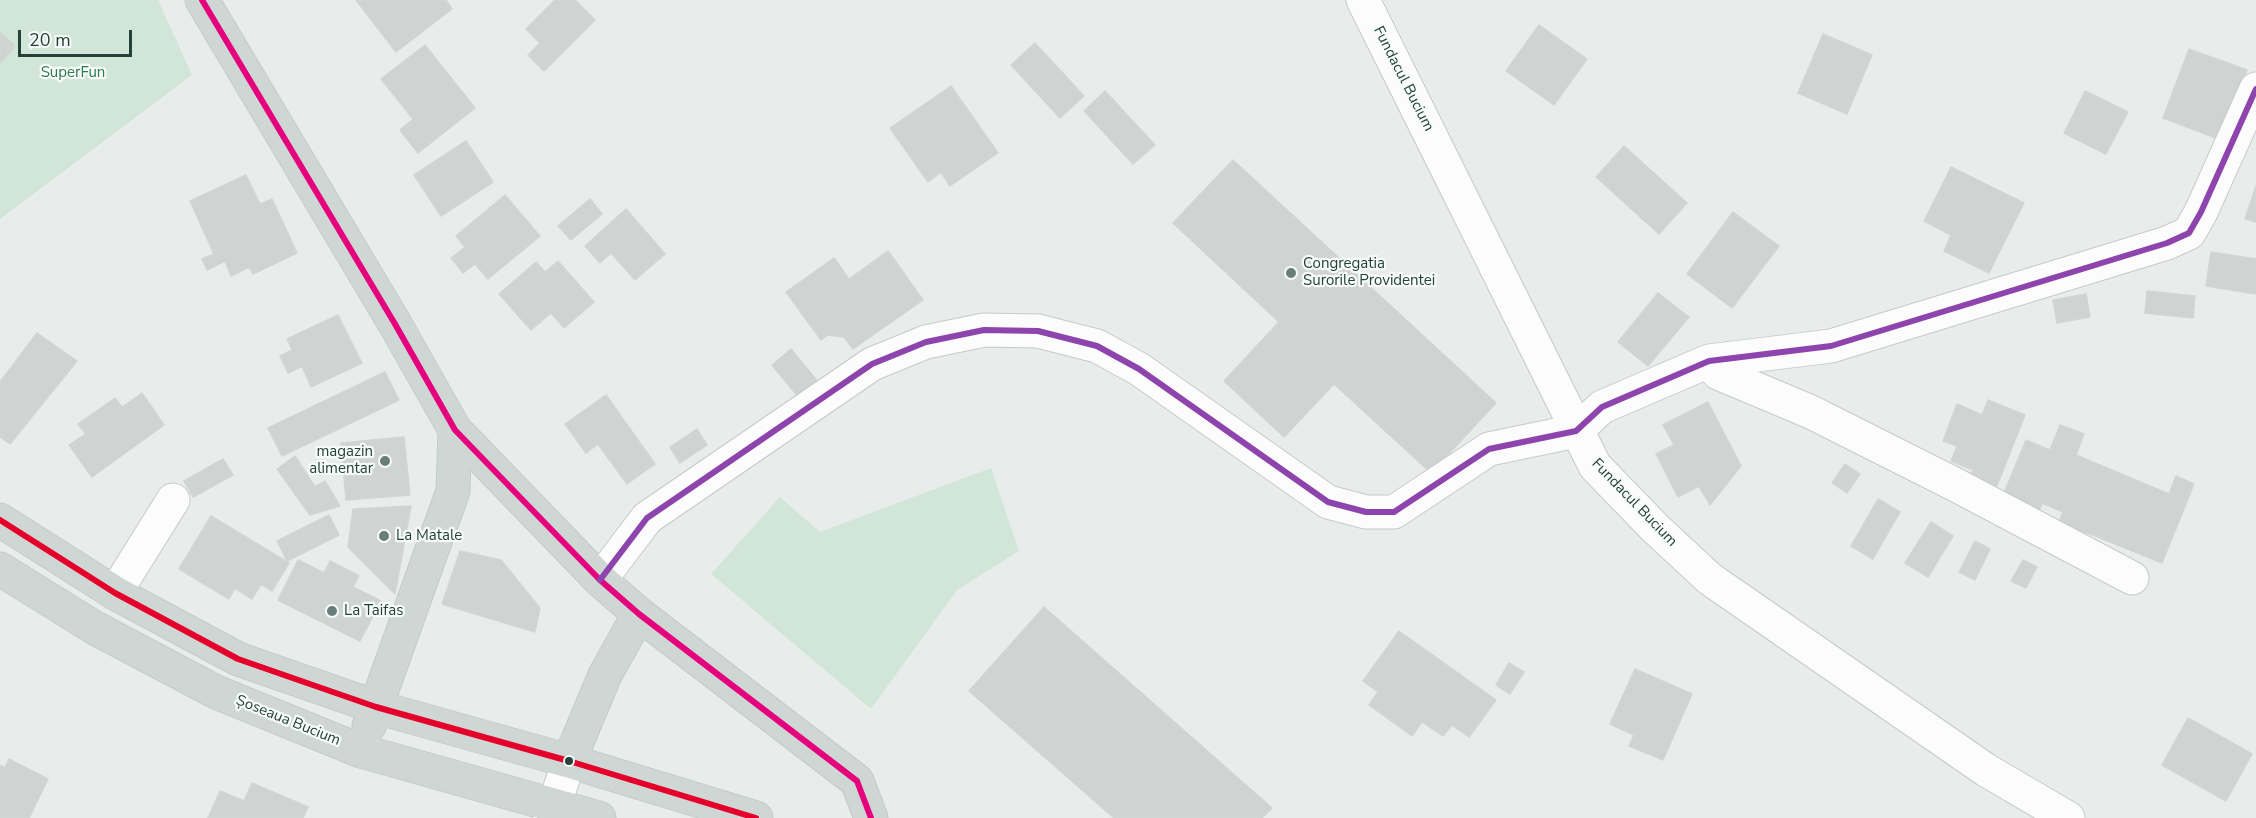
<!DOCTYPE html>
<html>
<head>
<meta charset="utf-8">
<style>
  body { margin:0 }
  #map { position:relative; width:2256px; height:818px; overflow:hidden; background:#e8edeb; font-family:"Nunito Sans",sans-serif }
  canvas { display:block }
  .scale { position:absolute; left:18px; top:30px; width:114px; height:27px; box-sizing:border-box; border:3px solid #24423a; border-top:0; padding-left:8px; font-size:18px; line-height:21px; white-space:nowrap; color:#24423a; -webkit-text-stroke:4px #f7fbf9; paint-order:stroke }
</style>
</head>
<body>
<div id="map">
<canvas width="2256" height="818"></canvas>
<div class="scale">20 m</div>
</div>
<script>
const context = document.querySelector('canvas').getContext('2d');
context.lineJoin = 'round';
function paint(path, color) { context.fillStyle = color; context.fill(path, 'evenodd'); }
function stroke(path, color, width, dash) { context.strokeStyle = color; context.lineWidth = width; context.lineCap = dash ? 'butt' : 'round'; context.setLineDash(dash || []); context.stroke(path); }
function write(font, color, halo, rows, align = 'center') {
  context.font = font + ' "Nunito Sans",sans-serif'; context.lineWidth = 4.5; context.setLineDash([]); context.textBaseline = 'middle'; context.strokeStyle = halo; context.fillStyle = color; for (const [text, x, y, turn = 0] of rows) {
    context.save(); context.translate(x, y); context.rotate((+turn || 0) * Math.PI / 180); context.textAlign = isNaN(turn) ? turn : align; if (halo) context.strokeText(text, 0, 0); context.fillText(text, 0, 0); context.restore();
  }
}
const green = new Path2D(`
  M0,0H158L192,75L0,219Z
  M991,468L1019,551L957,590L871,709L711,574L780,497L820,532Z`);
const building = new Path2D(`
  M356,0H446L452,9L396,52Z
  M555,0H575L595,20L544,71L528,55L540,43L526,29Z
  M1539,25L1587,59L1554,105L1506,71Z
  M0,32L15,46L0,63Z
  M1823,34L1872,55L1847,114L1798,93Z
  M1035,43L1084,96L1060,118L1011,65Z
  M425,45L475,108L418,153L400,130L413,119L381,79Z
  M2189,49L2247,70L2221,140L2163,118Z
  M951,86L998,153L950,186L941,172L928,182L890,128Z
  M1105,91L1155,145L1133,164L1084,111Z
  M2085,91L2128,112L2106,154L2064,133Z
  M466,141L493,182L441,216L414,175Z
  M1624,146L1687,203L1659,234L1596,177Z
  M1233,160L1496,403L1431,473L1334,384L1284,437L1224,381L1279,322L1173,223Z
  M1951,167L2024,203L1989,273L1944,251L1951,235L1924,221Z
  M246,175L260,204L272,199L297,253L253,274L249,267L231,276L225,261L207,270L202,259L214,254L190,201Z
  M2256,186V222L2245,219Z
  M505,195L540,236L488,279L475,264L463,273L451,258L465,247L456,236Z
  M590,199L602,214L571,240L558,226Z
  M626,209L665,254L635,280L611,253L600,263L585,246Z
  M1733,212L1779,246L1732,308L1687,274Z
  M888,251L923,300L853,349L844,337L828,335L821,340L786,292L834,258L849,279Z
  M2211,252L2256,259V294L2206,286Z
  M558,261L594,302L564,328L551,313L531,330L499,294L536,262L545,272Z
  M2147,291L2195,296L2193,318L2145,313Z
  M1658,293L1689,317L1648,366L1618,342Z
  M2086,294L2090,317L2057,323L2053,300Z
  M338,315L362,363L311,387L302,366L288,373L280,356L292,350L287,339Z
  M37,333L77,361L10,444L0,437V382Z
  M791,349L819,383L800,399L772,365Z
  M385,372L399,400L282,456L268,428Z
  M142,393L164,425L92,477L69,445L86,434L78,424L115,398L122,407Z
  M606,395L655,464L627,484L598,444L586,453L565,424Z
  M1988,400L2025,415L1995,491L1969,482L1973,470L1951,461L1957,446L1943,441L1957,404L1982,415Z
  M1708,402L1741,466L1710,505L1699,486L1678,497L1656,454L1674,445L1663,425Z
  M2060,425L2084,434L2076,455L2169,494L2176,476L2194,484L2162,563L2083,531L2080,536L2057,527L2063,512L2042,503L2038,513L2002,498L2026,440L2050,450Z
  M697,429L707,445L680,463L670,447Z
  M404,437L410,495L346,500L341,443Z
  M295,456L315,487L325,481L340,506L310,515L277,469Z
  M223,459L233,475L193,497L184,481Z
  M1845,464L1860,474L1847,493L1832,483Z
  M1878,499L1900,512L1873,559L1851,546Z
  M411,506L395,594L348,547L353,509Z
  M329,515L339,535L287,561L277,541Z
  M211,516L289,563L272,591L261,584L252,599L235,588L229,599L179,569Z
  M1931,522L1953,536L1928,577L1905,563Z
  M1975,541L1990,549L1975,580L1959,572Z
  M460,551L501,560L540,608L535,632L442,604Z
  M298,560L324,573L330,561L359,576L353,587L381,601L360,641L278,600Z
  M2023,560L2037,567L2026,588L2011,581Z
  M1044,607L1272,808L1262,818H1114L969,691Z
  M1399,631L1496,700L1469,737L1452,725L1443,736L1422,722L1412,736L1369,705L1378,692L1363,681Z
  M1509,663L1524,672L1510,694L1496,685Z
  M1635,669L1692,694L1663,760L1629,746L1634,735L1610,724Z
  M2188,718L2252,754L2226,801L2162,765Z
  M9,759L48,779L29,818H0V765L5,768Z
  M252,783L308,807L303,818H208L220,791L244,801Z`);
const minor = new Path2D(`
  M1363,0L1595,466L1655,528L1710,579L1986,770L2068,818
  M1709,361L1718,373L1811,412L1956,485L2132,578
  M600,580L647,518L872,364L926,342L984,330L1038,331L1097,346L1139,369L1328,502L1366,512H1394L1489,449L1576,431L1602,407L1709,361L1831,346L2167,243L2189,233L2201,212L2256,89
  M115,593L173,500
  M550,818L569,761`);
const major = new Path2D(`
  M202,0L395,324L455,430L600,580L639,614L857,781L871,818
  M0,520L115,593L238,659L376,707L569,761L756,818
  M0,569L95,628L216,692L361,751L599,818
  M369,726L453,491L455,430
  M569,761L605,675L639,614`);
const bus1 = new Path2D(`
  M202,0L395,324L455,430L600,580L639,614L857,781L871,818`);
const bus2 = new Path2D(`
  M0,520L115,593L238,659L376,707L569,761L756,818`);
const bus3 = new Path2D(`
  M600,580L647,518L872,364L926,342L984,330L1038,331L1097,346L1139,369L1328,502L1366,512H1394L1489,449L1576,431L1602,407L1709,361L1831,346L2167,243L2189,233L2201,212L2256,89`);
const markers = [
  [1291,273,6,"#697e78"],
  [385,461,6,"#697e78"],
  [384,536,6,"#697e78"],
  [332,611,6,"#697e78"],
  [569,761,5,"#24423a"]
];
const parkNames = [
  ["SuperFun",73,73]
];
const streetNames = [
  ["Fundacul Bucium",1403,79,63],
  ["Fundacul Bucium",1634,503,46],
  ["Șoseaua Bucium",288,721,22]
];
const poiNames = [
  ["Congregatia",1303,264],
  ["Surorile Providentei",1303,281],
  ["magazin",373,452,"right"],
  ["alimentar",373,469,"right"],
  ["La Matale",396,536],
  ["La Taifas",344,611]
];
paint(green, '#d1e6d8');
paint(building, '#cfd4d2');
stroke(building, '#d1d6d4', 1.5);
stroke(minor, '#c5cac8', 35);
stroke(major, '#c3ccc9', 35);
stroke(minor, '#fcfcfc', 33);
stroke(major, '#cfd7d5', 33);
stroke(bus1, '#e5007d', 6);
stroke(bus2, '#e4002b', 6);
stroke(bus3, '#8e44ad', 6);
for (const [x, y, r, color] of markers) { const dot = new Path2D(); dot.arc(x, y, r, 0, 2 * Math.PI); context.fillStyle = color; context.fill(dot); stroke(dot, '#f7fbf9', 2); }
write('15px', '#2d7a4b', '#f7fbf9', parkNames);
write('15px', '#24423a', '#f7fbf9', streetNames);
write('15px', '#24423a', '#f7fbf9', poiNames, 'left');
</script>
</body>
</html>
